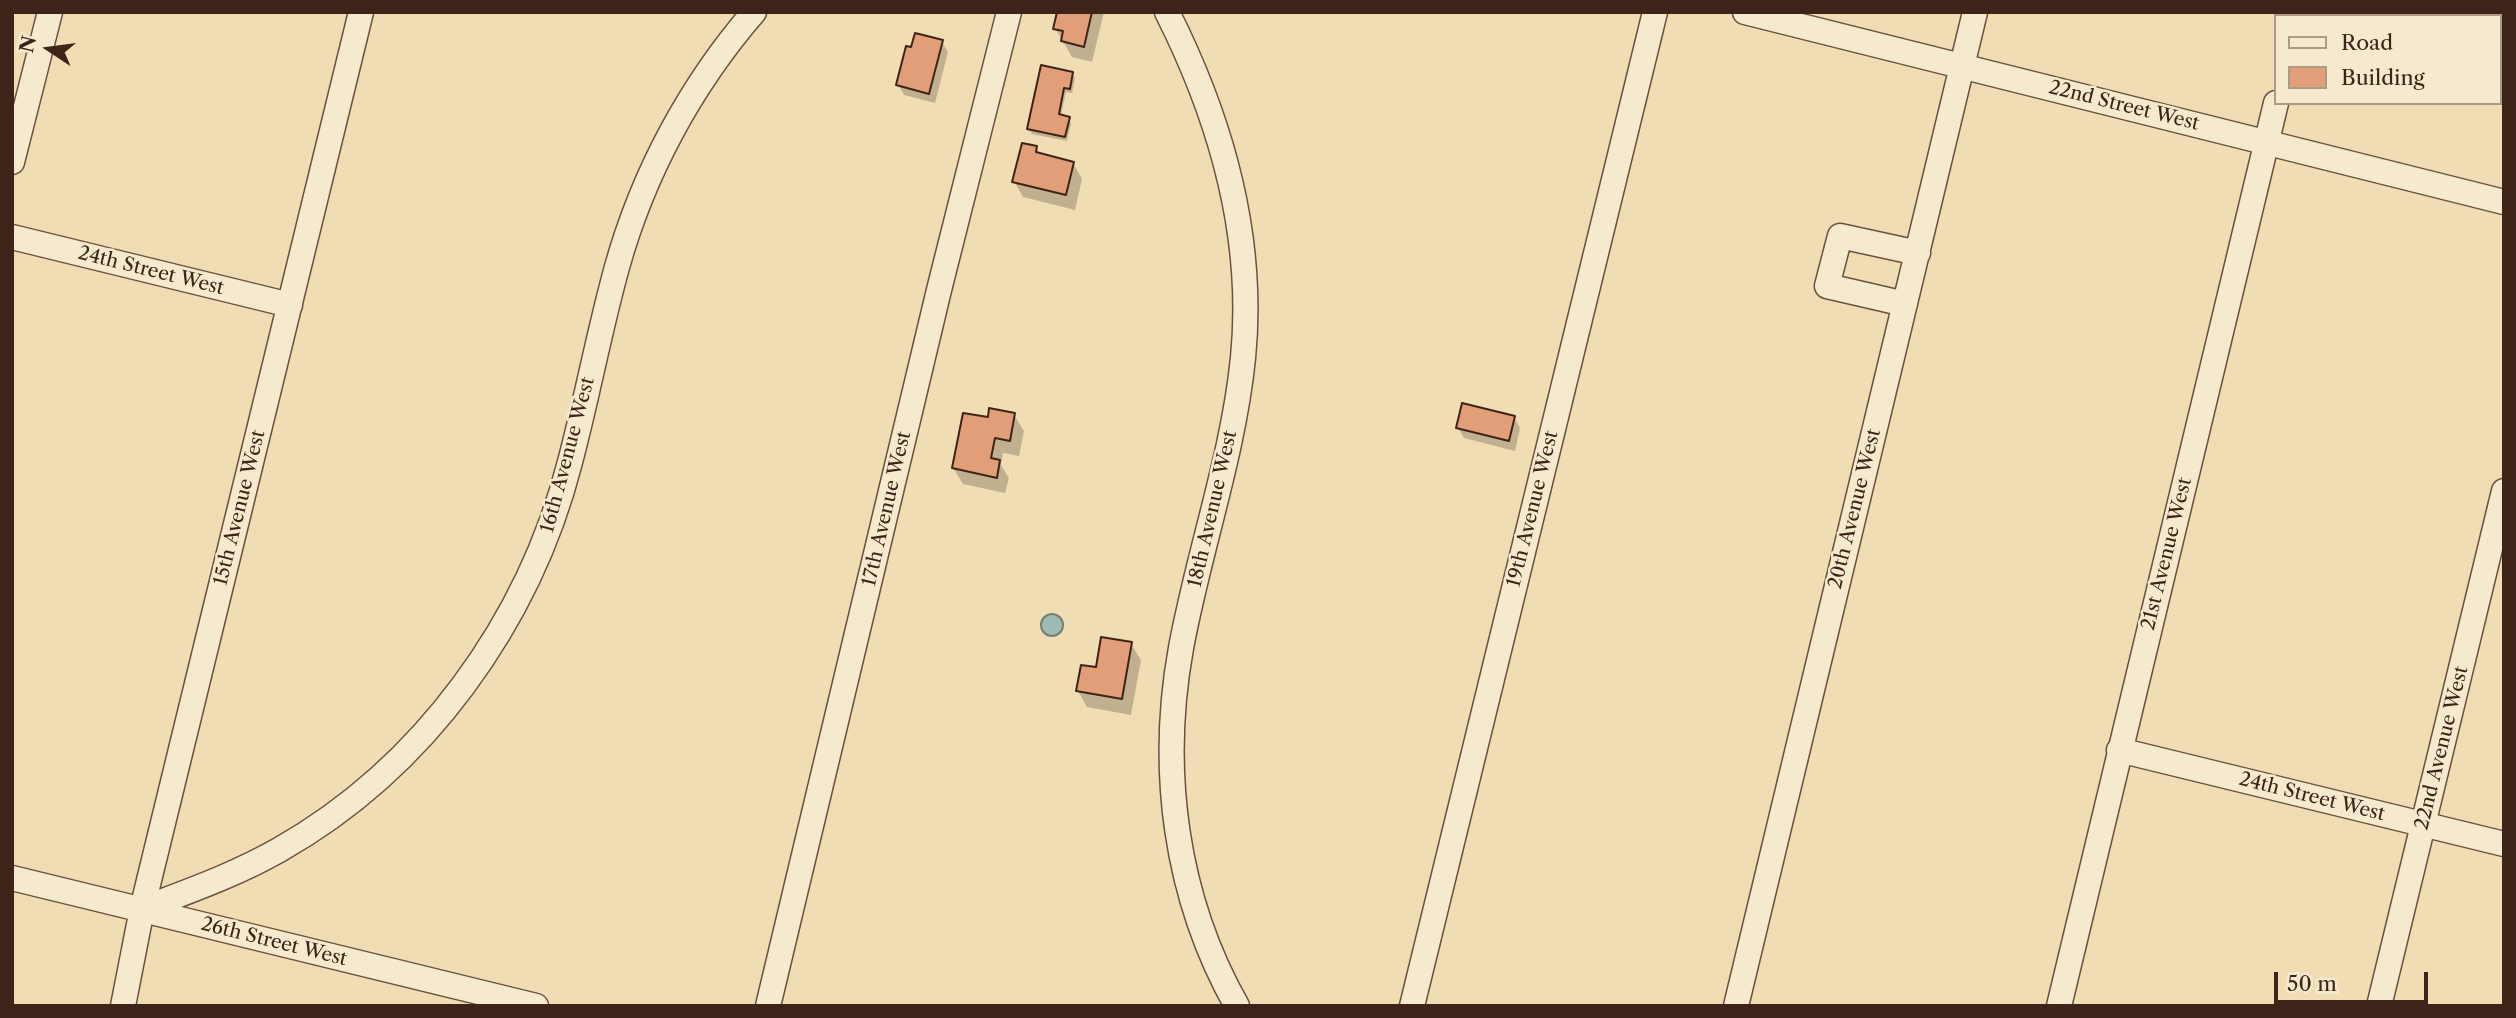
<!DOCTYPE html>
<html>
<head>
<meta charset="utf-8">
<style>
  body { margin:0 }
  #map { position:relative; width:2516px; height:1018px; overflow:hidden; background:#f0ddb4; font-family:"Libre Caslon Text",serif }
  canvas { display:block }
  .frame { position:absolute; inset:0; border:14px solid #3e2418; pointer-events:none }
  .legend { position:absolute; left:2274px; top:14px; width:228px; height:91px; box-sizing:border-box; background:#f5e9ce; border:2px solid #ac9a85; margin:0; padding:9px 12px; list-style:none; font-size:21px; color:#3e2418 }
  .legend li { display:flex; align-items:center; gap:14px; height:35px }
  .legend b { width:35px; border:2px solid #ac9a85 }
  .north { position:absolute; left:14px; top:14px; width:70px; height:70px; -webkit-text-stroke:5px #f5e9ce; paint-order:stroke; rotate:283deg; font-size:19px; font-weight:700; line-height:28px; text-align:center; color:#3e2418 }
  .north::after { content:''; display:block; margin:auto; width:24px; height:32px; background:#3e2418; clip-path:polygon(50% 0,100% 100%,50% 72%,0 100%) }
  .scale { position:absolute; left:2274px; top:972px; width:154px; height:32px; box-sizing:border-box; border:4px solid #3e2418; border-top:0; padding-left:9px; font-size:21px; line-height:24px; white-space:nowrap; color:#3e2418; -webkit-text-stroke:5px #f5e9ce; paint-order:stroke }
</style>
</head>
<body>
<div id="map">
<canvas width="2516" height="1018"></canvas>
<div class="frame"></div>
<ul class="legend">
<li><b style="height:9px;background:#f5e9ce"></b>Road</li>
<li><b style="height:19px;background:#e19e79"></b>Building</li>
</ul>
<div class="north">N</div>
<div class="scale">50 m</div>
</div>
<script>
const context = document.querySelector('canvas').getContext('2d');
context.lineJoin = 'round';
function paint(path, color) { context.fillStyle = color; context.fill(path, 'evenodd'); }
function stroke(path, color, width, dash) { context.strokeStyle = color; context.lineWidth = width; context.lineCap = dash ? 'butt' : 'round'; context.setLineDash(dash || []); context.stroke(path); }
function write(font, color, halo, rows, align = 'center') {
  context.font = font + ' "Libre Caslon Text",serif'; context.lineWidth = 5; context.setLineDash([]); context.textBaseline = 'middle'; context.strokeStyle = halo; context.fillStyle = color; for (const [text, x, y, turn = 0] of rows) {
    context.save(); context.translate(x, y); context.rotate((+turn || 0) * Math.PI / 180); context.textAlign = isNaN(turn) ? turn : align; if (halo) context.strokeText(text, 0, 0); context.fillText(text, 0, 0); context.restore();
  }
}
const water = new Path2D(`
  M1041 625a11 11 0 1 1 22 0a11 11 0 1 1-22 0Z`);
const shadow = new Path2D(`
  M1059,12H1104L1092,62L1072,57L1055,28Z
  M942,42L948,52L935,103L904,95L898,84L912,49Z
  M1072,74L1075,78L1072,93L1066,92L1061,115L1071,123L1067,141L1032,134L1029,129Z
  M1036,148L1040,155L1073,163L1082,179L1075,210L1023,197L1014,181Z
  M1014,415L1024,431L1019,456L1003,453L1001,465L1009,478L1005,493L963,484L953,468L989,419Z
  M1514,417L1520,428L1515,451L1464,438L1458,428Z
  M1131,644L1141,660L1131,715L1087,707L1078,691L1098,669Z`);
const building = new Path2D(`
  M1057,12H1092L1084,47L1061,41L1063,31L1053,29Z
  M915,33L943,40L929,94L896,85L906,46L911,47Z
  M1041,65L1073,72L1070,89L1064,88L1059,114L1070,117L1065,137L1027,129Z
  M1022,143L1037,146L1036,152L1074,162L1066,195L1012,182Z
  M1462,403L1515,416L1509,441L1456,428Z
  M989,408L1015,413L1010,441L995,438L991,458L1000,460L997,478L952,468L963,413L988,417Z
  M1101,637L1132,642L1122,699L1076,691L1081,665L1096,667Z`);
const minor = new Path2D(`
  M1167,12C1221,119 1255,237 1243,358C1233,457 1199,550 1181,648C1159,769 1175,897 1237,1006
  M1745,12L2504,202
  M2297,16V12
  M12,162L50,12
  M12,237L290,305
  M1905,304L1827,286L1840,236L1918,253
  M2119,750L2504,844
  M12,878L536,1006
  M142,909C189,891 235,875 279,850C424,768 529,622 570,462C587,398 599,332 617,267C643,174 690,86 754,12
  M123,1006L142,909L361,12
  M768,1006L939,290L1009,12
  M1412,1006L1655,12
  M1736,1006L1975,12
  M2059,1006L2276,103
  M2379,1006L2504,491`);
const streetNames = [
  ["22nd Street West",2124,106,14],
  ["24th Street West",151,271,14],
  ["16th Avenue West",568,455,-75],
  ["15th Avenue West",240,508,-76],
  ["17th Avenue West",887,509,-77],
  ["18th Avenue West",1213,509,-77],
  ["19th Avenue West",1533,509,-76],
  ["20th Avenue West",1855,509,-76],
  ["21st Avenue West",2167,554,-76],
  ["22nd Avenue West",2442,748,-76],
  ["24th Street West",2312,797,14],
  ["26th Street West",274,942,14]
];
paint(water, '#9bbbb3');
stroke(water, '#767f75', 2);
paint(shadow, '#0003');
paint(building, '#e19e79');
stroke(building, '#3e2418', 2);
stroke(minor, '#6a523f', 27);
stroke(minor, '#f5e9ce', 24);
write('19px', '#3e2418', '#f5e9ce', streetNames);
</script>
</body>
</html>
